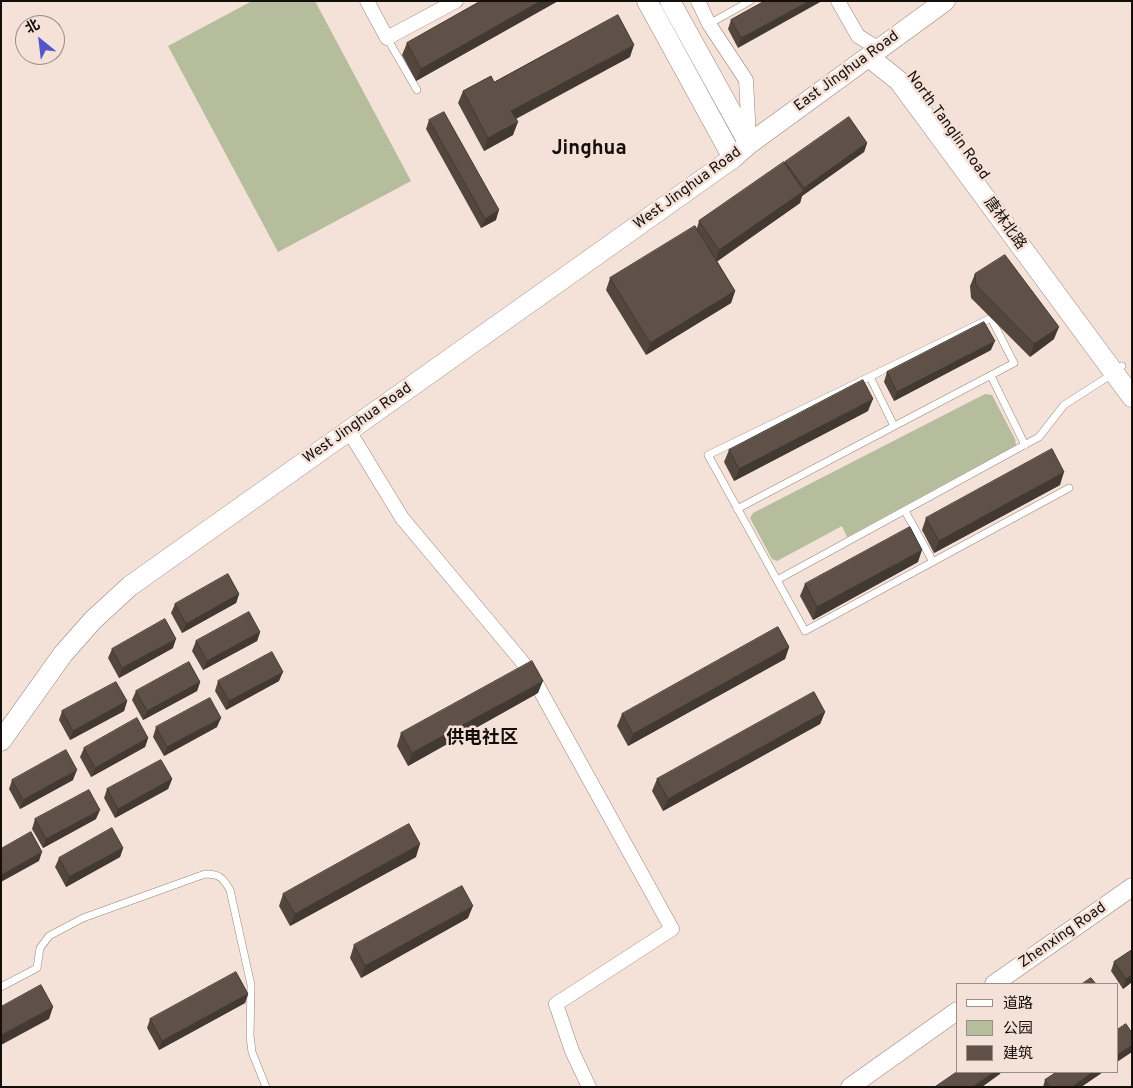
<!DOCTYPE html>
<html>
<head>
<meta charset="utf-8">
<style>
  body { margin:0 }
  #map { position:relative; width:1133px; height:1088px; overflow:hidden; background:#f4e1d8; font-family:Overpass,"Noto Sans SC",sans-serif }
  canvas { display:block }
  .frame { position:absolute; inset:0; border:2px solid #150f0c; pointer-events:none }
  .legend { position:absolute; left:956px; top:983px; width:162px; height:90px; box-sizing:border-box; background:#f4e1d8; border:1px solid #9b8d86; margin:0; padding:6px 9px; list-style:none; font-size:15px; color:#150f0c }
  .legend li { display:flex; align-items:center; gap:10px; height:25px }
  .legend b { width:25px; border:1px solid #9b8d86 }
  .north { position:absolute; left:15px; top:15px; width:50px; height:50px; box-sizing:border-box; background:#f4e1d8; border:1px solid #9b8d86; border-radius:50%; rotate:331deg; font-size:14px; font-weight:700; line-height:20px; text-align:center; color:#150f0c }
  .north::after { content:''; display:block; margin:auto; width:18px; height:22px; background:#5355cc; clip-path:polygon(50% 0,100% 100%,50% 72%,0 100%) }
</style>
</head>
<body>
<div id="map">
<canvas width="1133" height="1088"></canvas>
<div class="frame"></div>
<ul class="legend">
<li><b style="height:6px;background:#fff"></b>道路</li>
<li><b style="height:14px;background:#b5bd9d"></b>公园</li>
<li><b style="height:14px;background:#5f5147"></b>建筑</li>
</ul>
<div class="north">北</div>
</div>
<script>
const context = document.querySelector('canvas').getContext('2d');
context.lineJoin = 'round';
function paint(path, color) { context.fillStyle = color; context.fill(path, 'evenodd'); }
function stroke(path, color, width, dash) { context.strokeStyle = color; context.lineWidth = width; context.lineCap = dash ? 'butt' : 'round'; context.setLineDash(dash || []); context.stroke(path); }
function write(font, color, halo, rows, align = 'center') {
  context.font = font + ' Overpass,"Noto Sans SC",sans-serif'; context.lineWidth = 5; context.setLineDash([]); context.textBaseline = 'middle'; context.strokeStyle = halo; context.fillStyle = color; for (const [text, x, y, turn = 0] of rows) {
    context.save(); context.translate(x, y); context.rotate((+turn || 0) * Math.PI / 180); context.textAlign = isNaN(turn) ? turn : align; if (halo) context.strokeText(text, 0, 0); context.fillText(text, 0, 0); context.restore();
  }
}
const green = new Path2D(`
  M252,1H315L411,181L278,252L168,46Z
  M985,394L992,395L1015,439L1016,445L847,537L842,526L777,561L772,559L750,518L753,513Z`);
const service = new Path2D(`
  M709,24L750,1
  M387,38L417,90
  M991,376L1025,445
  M870,377L894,426
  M737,509L1014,363L991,318L708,455L805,631L1069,488
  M905,511L933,562
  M777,580L1039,437L1064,405L1114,373L1122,366
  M1,987L37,968L40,948L49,936L83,918L205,874C220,874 223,878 230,890L251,985L250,1036L252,1052L266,1087`);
const minor = new Path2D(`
  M367,1L387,38L456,1
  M698,1L709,24L746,80L749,139
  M838,1L858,36L879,49
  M349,431L402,518L520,659L531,674L672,929L556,1004L572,1051L589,1087`);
const tertiary = new Path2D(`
  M994,984L1132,887
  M850,1087L957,1011`);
const secondary = new Path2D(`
  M647,1L733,158
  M670,1L749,144
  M869,57L899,81L1132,397
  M1,741L63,654L93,620L130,586L733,158L749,144L945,1`);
const wall = new Path2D(`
  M481,1H558L416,81L402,55L407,43Z
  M765,1L738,48L728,29L731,20Z
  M630,57L516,119L513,135L484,151L458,103L463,91L494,82Z
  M429,120L496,220L481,228L426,129Z
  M867,143L864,152L802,196L800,203L717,261L735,291L731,303L646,355L606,290L610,278L697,228L699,221L785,164V162Z
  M975,274L1054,339L1030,357L971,298L970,286Z
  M991,350L894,401L884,382L887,372Z
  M868,411L734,481L724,462L729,450Z
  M1060,485L934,553L922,530L926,518Z
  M918,562L813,620L800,596L805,584Z
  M239,594L236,603L182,633L171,613L175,604Z
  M260,632L257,641L203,670L192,651L196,641Z
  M789,647L785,659L628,746L617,726L622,714Z
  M173,648L119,678L108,658L112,649Z
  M218,681H279L226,710L215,691Z
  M200,682L197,691L143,720L132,700L136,691Z
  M538,693L408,766L397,746L401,733Z
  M127,701L124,711L70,740L59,720L62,711Z
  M825,712L820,724L663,811L652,791L657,779Z
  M156,727H217L164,756L153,737Z
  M148,738L145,747L91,777L80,757L84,748Z
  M172,779L168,789L115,818L104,798L107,789Z
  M12,780H73L20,809L9,789Z
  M35,819H96L43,848L32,829Z
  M123,848L120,857L66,887L55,867L59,858Z
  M416,857L290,926L279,906L283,894Z
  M468,918L361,978L350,958L354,945Z
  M1132,950V982L1123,989L1111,971L1114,962Z
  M248,994L245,1003L159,1050L147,1028L150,1019Z
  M1057,1072H1103L1081,1087H1043L1045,1080Z`);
const shadedWall = new Path2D(`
  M541,1H558L416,81L421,69Z
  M809,1H822L738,48L741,38Z
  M634,45L630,57L507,123L511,111Z
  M518,122L513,135L484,151L488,138Z
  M867,143L864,152L802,196L800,203L715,263L719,250L802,192L804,188Z
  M499,210L496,220L481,228L485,219Z
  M735,291L731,303L646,355L650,343Z
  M1059,327L1054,339L1030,357L1034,344Z
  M995,341L991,350L894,401L897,392Z
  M873,399L868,411L734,481L739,469Z
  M1064,472L1060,485L934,553L939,541Z
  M922,550L918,562L813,620L817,607Z
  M239,594L236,603L182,633L186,624Z
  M260,632L257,641L203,670L207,661Z
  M176,639L173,648L119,678L122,668Z
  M789,647L785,659L628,746L633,734Z
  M283,672L279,681L226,710L229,701Z
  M543,681L538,693L408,766L412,753Z
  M200,682L197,691L143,720L147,711Z
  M127,701L124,711L70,740L73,731Z
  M825,712L820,724L663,811L668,799Z
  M221,718L217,727L164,756L167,747Z
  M148,738L145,747L91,777L95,768Z
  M77,770L73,780L20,809L23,800Z
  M172,779L168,789L115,818L118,809Z
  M100,810L96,819L43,848L46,839Z
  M420,844L416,857L290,926L295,914Z
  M123,848L120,857L66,887L69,877Z
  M42,852L39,861L1,882V875Z
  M473,906L468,918L361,978L365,966Z
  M1132,975V982L1123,989L1126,979Z
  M248,994L245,1003L159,1050L162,1041Z
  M53,1007L49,1019L1,1045V1035Z
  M1132,1045V1052L1117,1062V1055Z
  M994,1072H1001L1000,1074L982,1087H972Z
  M1093,1072H1103L1081,1087H1072Z`);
const building = new Path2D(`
  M481,1H541L421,69L407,43Z
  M765,1H809L741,38L731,20Z
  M618,15L634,45L511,111L518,122L488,138L463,91L491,76L494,82Z
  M444,112L499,210L485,219L429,120Z
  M849,117L867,143L804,188L785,162Z
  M784,162L804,191L719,250L699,221Z
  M695,226L735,291L650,343L610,278Z
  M1005,255L1059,327L1034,344L976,285L975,274Z
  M984,322L995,341L897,392L887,372Z
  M863,380L873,399L739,469L729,450Z
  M1052,449L1064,472L939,541L926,518Z
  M910,527L922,550L817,607L805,584Z
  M228,574L239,594L186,624L175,604Z
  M249,612L260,632L207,661L196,641Z
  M165,619L176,639L122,668L112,649Z
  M778,627L789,647L633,734L622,714Z
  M272,652L283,672L229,701L218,681Z
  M532,661L543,681L412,753L401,733Z
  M189,662L200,682L147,711L136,691Z
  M116,682L127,701L73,731L62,711Z
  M814,692L825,712L668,799L657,779Z
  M210,698L221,718L167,747L156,727Z
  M137,718L148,738L95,768L84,748Z
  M66,750L77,770L23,800L12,780Z
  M161,760L172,779L118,809L107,789Z
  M89,790L100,810L46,839L35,819Z
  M409,824L420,844L295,914L283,894Z
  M112,828L123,848L69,877L59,858Z
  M31,832L42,852L1,875V849Z
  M462,886L473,906L365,966L354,945Z
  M1132,950V975L1126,979L1114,962Z
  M236,972L248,994L162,1041L150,1019Z
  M1091,978L1096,984H1082Z
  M41,985L53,1007L1,1035V1007Z
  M1126,1024L1132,1033V1045L1117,1055V1030Z
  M957,1072H994L972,1087H935Z
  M1057,1072H1093L1072,1087H1050L1045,1080Z`);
const streetNames = [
  ["East Jinghua Road",847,72,-36],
  ["North Tanglin Road",947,126,54],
  ["West Jinghua Road",688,189,-36],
  ["唐林北路",1004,224,54],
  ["West Jinghua Road",358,424,-35],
  ["Zhenxing Road",1063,936,-35]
];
const quarterNames = [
  ["供电社区",482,739]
];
const districtNames = [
  ["Jinghua",589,150]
];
paint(green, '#b5bd9d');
stroke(service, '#97867e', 8);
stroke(minor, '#97867e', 15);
stroke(tertiary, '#97867e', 19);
stroke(secondary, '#97867e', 21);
stroke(service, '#fff', 7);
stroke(minor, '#fff', 14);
stroke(tertiary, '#fff', 18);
stroke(secondary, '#fff', 20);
paint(wall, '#52463d');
paint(shadedWall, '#423932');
paint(building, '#5f5147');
stroke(building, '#423932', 1);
write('15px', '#150f0c', '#f4e1d8', streetNames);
write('bold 18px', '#150f0c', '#f4e1d8', quarterNames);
write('bold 20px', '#150f0c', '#f4e1d8', districtNames);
</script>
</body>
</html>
